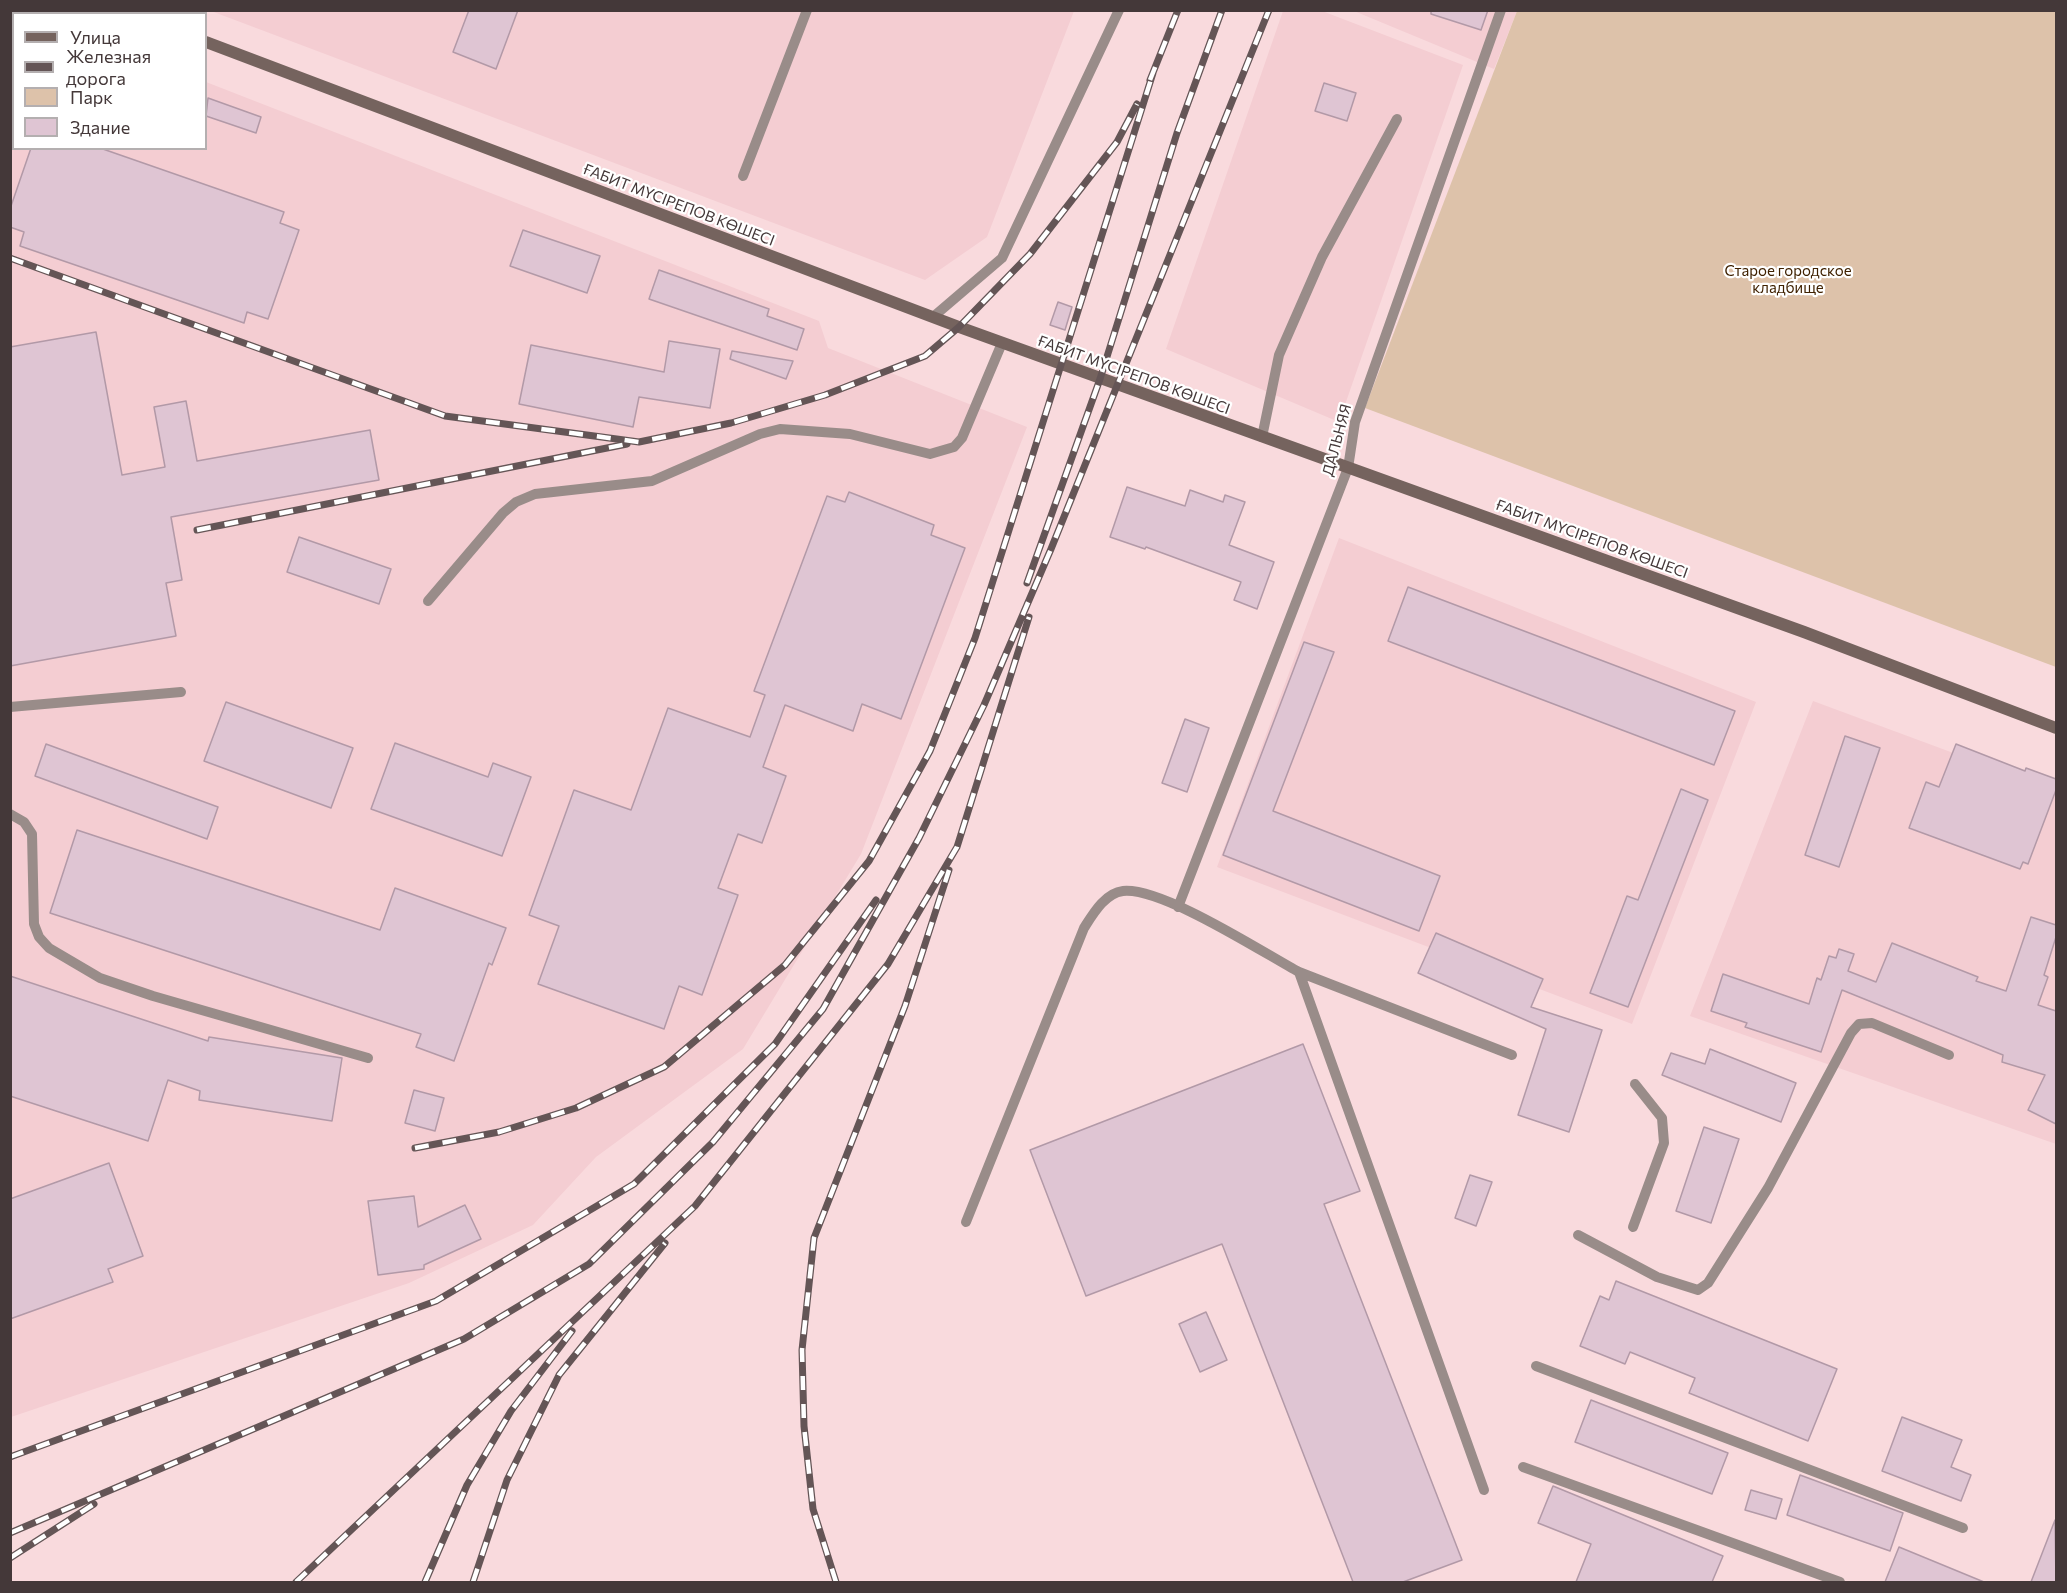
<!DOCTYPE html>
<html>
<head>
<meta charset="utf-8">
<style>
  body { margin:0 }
  #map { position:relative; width:2067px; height:1593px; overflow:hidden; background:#f9dadd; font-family:Commissioner,sans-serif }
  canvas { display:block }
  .frame { position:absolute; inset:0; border:12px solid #443839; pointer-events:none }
  .legend { position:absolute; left:12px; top:12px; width:195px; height:138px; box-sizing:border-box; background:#fff; border:2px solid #b4afb0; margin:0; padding:8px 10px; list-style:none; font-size:18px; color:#443839 }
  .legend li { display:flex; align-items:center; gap:12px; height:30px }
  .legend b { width:30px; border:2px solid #b4afb0 }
</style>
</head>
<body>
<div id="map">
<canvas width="2067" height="1593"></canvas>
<div class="frame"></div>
<ul class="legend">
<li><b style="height:8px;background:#75635e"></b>Улица</li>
<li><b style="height:8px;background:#645556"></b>Железная дорога</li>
<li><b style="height:16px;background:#ddc2aa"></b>Парк</li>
<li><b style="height:16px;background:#dfc5d3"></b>Здание</li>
</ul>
</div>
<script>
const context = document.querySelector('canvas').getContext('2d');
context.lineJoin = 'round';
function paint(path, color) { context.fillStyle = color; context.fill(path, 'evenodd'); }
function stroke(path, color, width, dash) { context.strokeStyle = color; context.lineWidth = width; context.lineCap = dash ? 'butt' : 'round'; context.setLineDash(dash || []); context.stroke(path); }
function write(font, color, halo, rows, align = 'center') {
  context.font = font + ' Commissioner,sans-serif'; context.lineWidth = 4.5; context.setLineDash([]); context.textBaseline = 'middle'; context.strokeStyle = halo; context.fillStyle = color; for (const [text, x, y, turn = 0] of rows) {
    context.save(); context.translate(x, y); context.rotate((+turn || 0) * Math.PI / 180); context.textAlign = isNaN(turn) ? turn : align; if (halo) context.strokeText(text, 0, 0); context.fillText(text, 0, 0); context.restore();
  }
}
const built = new Path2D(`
  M10,11L30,13L14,14V148H206V82L819,321L828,348L1027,427L861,854L743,1049L596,1157L533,1225L409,1283L11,1417Z
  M211,11H1074L987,237L925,280Z
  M1283,11H1322L1463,65L1339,422L1166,349Z
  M1354,11H1517L1494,69Z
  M1339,538L1756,702L1632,1024L1217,867Z
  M1813,701L2056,791V1144L1690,1016Z`);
const green = new Path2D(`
  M1517,11H2056V667L1365,408Z`);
const building = new Path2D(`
  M469,10H518L496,69L453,52Z
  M1431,10H1488L1481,30L1431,14Z
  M1324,83L1356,93L1347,121L1315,111Z
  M208,98L261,117L256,133L206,116Z
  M31,148H100L284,212L280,223L299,230L268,319L247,312L244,323L20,246L24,232L10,227V209Z
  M523,230L600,256L587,293L510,266Z
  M659,270L769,309L767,316L804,329L797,350L649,299Z
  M1058,302L1072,307L1065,330L1050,325Z
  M96,332L122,475L165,467L154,407L186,401L197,461L370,430L379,480L171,517L182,580L166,583L176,636L10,666V347Z
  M669,341L720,349L710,408L639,397L633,427L519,404L531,345L664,372Z
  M732,351L793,361L786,379L730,359Z
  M1127,487L1185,506L1190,490L1223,502L1225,495L1245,502L1229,545L1274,562L1257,609L1234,600L1241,582L1146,547L1145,549L1110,537Z
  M849,492L934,525L931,535L965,548L901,719L862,704L853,731L785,705L763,767L786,776L762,843L738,834L718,888L738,895L702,995L679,986L664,1029L538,984L559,926L529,915L574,790L631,810L668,708L750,737L765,695L754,691L827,496L845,502Z
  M299,537L391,569L379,604L287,572Z
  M1408,587L1735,711L1714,765L1388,641Z
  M1304,642L1334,652L1273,811L1440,876L1419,931L1223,855Z
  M226,702L353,748L331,808L204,761Z
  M1185,719L1209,728L1187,792L1162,783Z
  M1845,736L1880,748L1839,867L1805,855Z
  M395,743L488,777L493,763L531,777L502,856L371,809Z
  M46,744L218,807L207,839L35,776Z
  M1956,744L2025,771L2026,768L2056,779V790L2028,864L2023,862L2020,869L1909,828L1926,782L1939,787Z
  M1681,789L1708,800L1628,1007L1590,993L1627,896L1638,900Z
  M77,830L380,930L395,888L506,928L492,965L489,963L454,1061L416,1047L421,1034L50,913Z
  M2031,917L2056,925V937L2044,975L2048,977L2038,1005L2056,1011V1124L2028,1110L2045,1075L2002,1062L2003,1055L1842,990L1821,1052L1745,1027L1747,1023L1711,1011L1723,974L1809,1004L1817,978L1821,980L1829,956L1836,958L1839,949L1854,954L1848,971L1876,982L1892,943L1978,977L1976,981L2006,991Z
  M1436,933L1543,979L1531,1007L1602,1030L1569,1132L1518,1115L1546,1029L1418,973Z
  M10,976L208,1041L209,1037L342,1058L332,1121L199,1100L200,1091L168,1080L148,1141L10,1096Z
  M1303,1044L1360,1191L1324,1204L1462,1560L1403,1582H1353L1222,1244L1086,1296L1030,1150Z
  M1710,1049L1796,1083L1781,1122L1662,1075L1671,1053L1705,1064Z
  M414,1090L444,1098L435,1131L405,1123Z
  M1704,1127L1739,1139L1711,1223L1676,1211Z
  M109,1163L143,1256L108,1269L113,1282L10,1319V1199Z
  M1470,1175L1492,1182L1476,1226L1455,1218Z
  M414,1196L418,1227L465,1205L481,1239L424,1265V1269L378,1275L368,1201Z
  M1616,1281L1837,1369L1808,1441L1689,1393L1695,1378L1630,1352L1625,1364L1580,1346L1600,1296L1609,1300Z
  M1206,1312L1227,1360L1200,1372L1179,1324Z
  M1591,1400L1728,1453L1712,1494L1575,1442Z
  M1902,1417L1962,1440L1951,1467L1971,1475L1961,1501L1882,1471Z
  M1800,1475L1903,1513L1890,1551L1787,1515Z
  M1553,1486L1723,1556L1712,1582H1576L1591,1544L1538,1523Z
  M1751,1490L1782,1499L1776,1519L1745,1510Z
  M2055,1520L2056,1582H2031Z
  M1899,1547L1984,1582H1885Z`);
const service = new Path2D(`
  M743,176L807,10
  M933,317L1002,258L1119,10
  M1262,437L1279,355L1322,257L1397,119
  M428,601L503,513L516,502L535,494L652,481L760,434L780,429L850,434L930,454L954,447L962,438L1002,343
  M10,707L181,692
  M10,814L24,822L32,834L34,924L39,937L49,948L100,978L153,996L368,1058
  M1178,907L1348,468L1355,422L1501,10
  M1299,972L1512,1055
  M966,1222L1084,928C1093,914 1105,893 1123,891C1162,887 1262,952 1299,972L1484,1490
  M1633,1227L1664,1143L1662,1118L1635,1084
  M1578,1235L1657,1277L1698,1290L1708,1283L1768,1188L1851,1033L1859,1024L1872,1023L1949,1055
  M1536,1366L1963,1528
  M1523,1467L1840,1582`);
const secondary = new Path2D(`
  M124,10L131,14
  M206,42L959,327L1804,632L2056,728`);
const rail = new Path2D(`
  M1150,80L1178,10
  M10,258L445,416L639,442L731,423L825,395L925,356L959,327L1030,254L1117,142L1137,104
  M197,530L627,444
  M1027,583L1100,379L1177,133L1222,10
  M415,1148L499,1132L576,1108L664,1067L785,965L869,861L930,751L975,638L1153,73
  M10,1457L436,1301L634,1184L775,1044L876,900
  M10,1533L464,1339L589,1264L713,1142L823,1009L919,838L984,705L1051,549L1269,10
  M10,1558L94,1504
  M296,1582L695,1206L888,964L957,847L1029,617
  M425,1582L467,1485L511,1411L572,1331
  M473,1582L507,1480L559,1375L665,1243
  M836,1582L813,1509L804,1426L802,1350L814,1238L905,1006L949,870`);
const streetNames = [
  ["ҒАБИТ МҮСІРЕПОВ КӨШЕСІ",679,205,21],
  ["ҒАБИТ МҮСІРЕПОВ КӨШЕСІ",1134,375,20],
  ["ДАЛЬНЯЯ",1337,440,-75],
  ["ҒАБИТ МҮСІРЕПОВ КӨШЕСІ",1592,539,20]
];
const parkNames = [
  ["Старое городское",1788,271],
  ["кладбище",1788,288]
];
paint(built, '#f4cdd2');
paint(green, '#ddc2aa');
paint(building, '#dfc5d3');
stroke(building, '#b299a7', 1.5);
stroke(service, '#998c89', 10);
stroke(secondary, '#75635e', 12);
stroke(rail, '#645556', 7);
stroke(rail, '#fff', 4.5, [14]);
write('15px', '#443839', '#fff', streetNames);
write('15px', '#3f2100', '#fff', parkNames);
</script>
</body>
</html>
